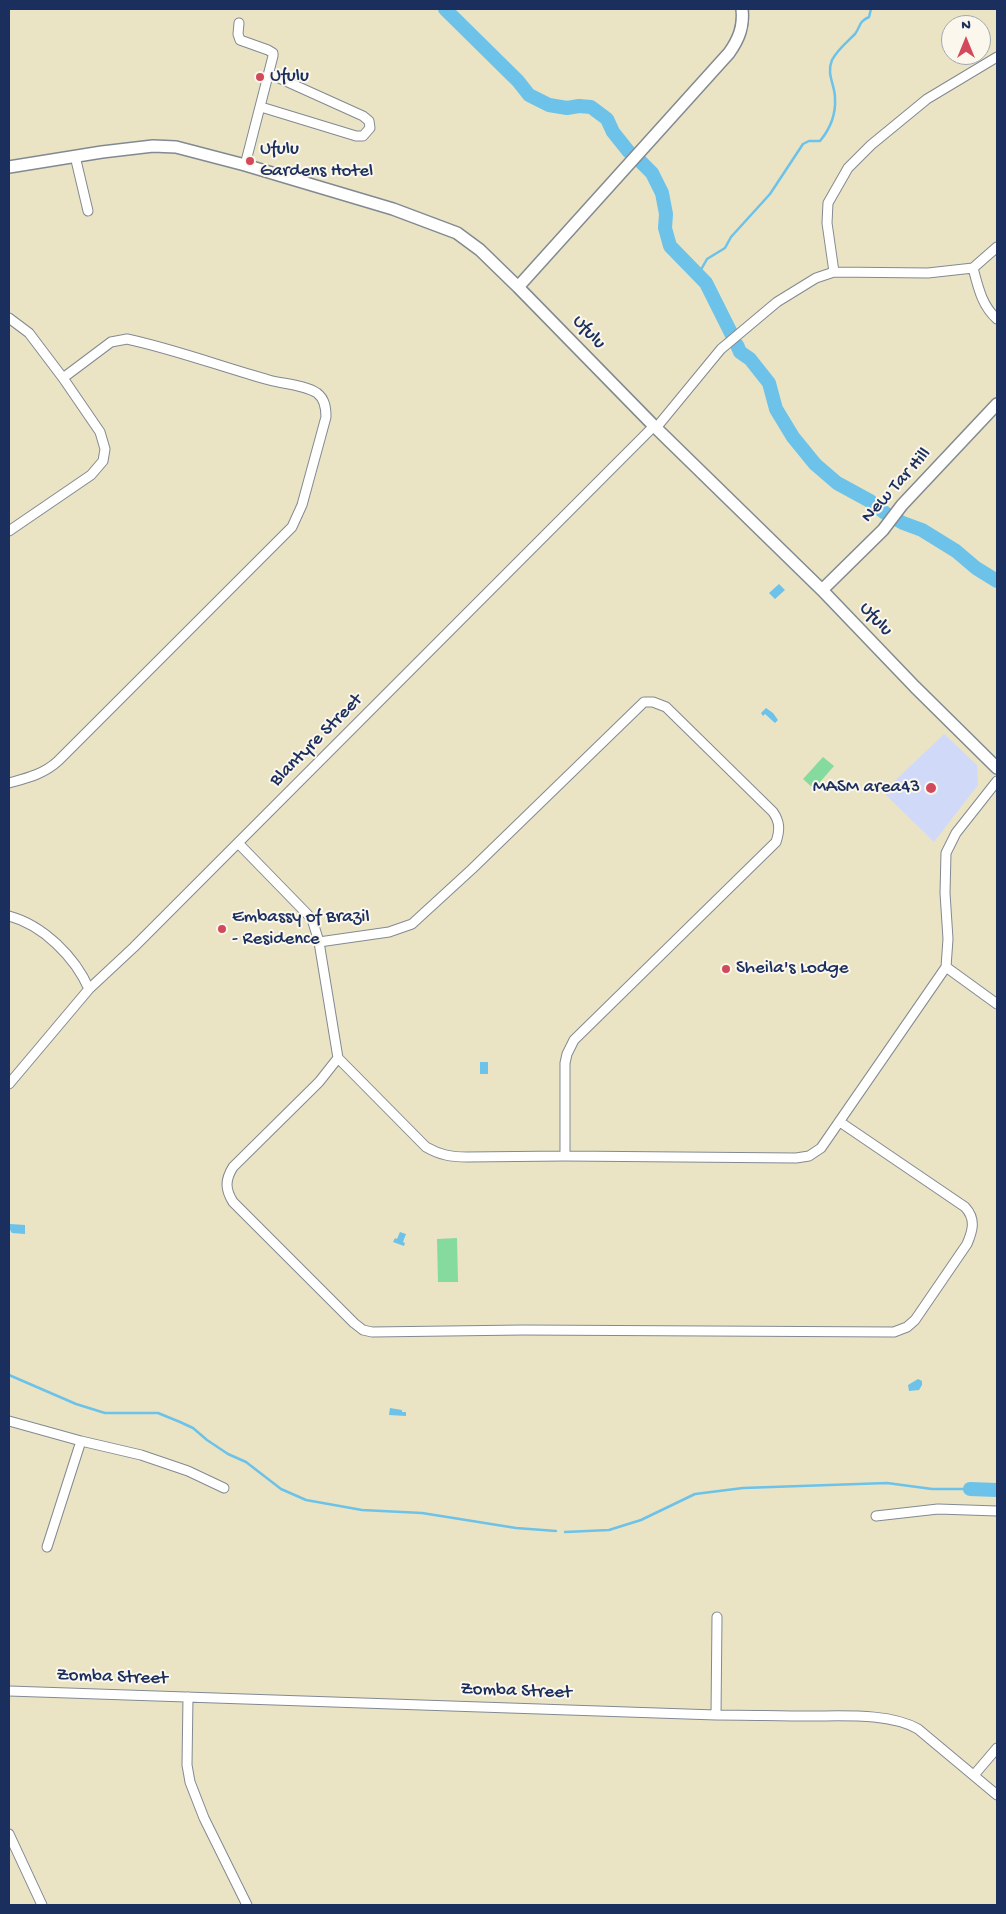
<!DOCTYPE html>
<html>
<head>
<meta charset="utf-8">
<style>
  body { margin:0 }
  #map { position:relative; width:1006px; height:1914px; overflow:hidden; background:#eae4c4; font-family:"Gochi Hand",sans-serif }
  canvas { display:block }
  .frame { position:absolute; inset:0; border:10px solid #1b2f5e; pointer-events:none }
  .north { position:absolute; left:941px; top:15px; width:50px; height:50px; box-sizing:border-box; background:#fbf7ec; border:1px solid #a1a7b3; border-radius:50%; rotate:0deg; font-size:14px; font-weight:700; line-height:20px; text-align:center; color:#1b2f5e }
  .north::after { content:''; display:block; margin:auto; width:18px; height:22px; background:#d1495b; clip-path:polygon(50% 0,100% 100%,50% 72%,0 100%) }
</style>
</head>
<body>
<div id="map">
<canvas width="1006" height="1914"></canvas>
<div class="frame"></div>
<div class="north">N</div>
</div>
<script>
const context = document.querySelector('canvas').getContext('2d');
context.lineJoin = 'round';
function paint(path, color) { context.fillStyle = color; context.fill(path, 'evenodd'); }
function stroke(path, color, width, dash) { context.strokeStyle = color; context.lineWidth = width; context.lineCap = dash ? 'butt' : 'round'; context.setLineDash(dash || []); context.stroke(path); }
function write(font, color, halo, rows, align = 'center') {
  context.font = font + ' "Gochi Hand",sans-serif'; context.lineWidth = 4; context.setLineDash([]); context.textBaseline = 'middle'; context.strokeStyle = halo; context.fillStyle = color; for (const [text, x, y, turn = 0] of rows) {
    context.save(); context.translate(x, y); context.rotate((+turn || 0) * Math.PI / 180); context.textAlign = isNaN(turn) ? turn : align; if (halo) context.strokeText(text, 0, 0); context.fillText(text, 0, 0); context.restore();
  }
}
const built = new Path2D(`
  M944,734L977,765L978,785L934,842L883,792Z`);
const green = new Path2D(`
  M823,757L834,766L814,789L803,779Z
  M457,1238L458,1282H438L437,1239Z`);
const water = new Path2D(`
  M779,584L785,590L775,599L769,593Z
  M766,708L773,713L778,720L775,723L765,714L763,716L761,713Z
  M480,1062H488V1074H480Z
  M10,1224L25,1225V1234L12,1233L10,1230Z
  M400,1232L406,1234L403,1242L405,1243L404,1246L393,1242L395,1238L397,1239Z
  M918,1379L922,1381V1385L919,1390L909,1391L908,1385Z
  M390,1408L402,1410V1412H406V1416L389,1415Z`);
const stream = new Path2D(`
  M698,275L707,259L725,248L731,237L770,194L803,144L809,141H820C830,129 836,114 835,98C835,85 826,74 832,60C837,50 847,42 855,34C861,26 858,22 869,17L871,9
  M9,1375L76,1404L105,1413H158L180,1422L193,1428L207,1440L228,1454L246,1462L281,1489L306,1500L362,1510L422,1513L516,1528L556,1531
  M565,1532L609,1530L641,1520L695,1494L743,1488L887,1483L932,1489H970`);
const river = new Path2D(`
  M445,9L518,81L529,95L549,105L567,108L579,106L591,107L607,119L613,132L629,152
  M640,161L652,173L662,193L666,214L665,228L670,246L706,283L733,337
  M737,345L740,352L750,359L769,383L776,409L793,437L815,464L837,483L870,501L885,513L903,523L922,530L956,551L976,568L997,581
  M970,1489L997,1490`);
const minor = new Path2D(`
  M239,23L238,34L240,40L268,50L273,53V56L245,165
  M261,107L356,136H363L370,128L369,121L363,116L270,74
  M75,156L88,211
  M973,268C978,287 982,306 997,319
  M834,272L827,223L828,203L848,168L871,145L927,99L997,57
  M9,318L29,333L63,378L100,432L105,449L103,461L91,475L9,531
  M656,428L721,349L777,302L816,278L834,272L928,273L973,268L997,247
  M9,783C27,778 44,774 58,761L292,527L302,505L326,417C326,408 325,399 317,393C305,385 284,384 269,380C222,367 174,349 127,339L111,342L63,378
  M238,843L312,919L319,942L338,1058L426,1147C440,1155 451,1157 467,1157L565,1156L796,1158L809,1156L821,1148L946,967L948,939L945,893L946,853L956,833L997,781
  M9,916C43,925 75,957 89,989
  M319,942L389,932L412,924L472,869L644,702H653L666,707L773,812C780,822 780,830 776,842L574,1040L567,1054L565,1063V1156
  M946,967L997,1004
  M338,1058L319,1082L233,1167C225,1180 225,1189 233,1202L354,1323L363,1330L372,1332L523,1330L894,1332L907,1327L915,1320L967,1244C973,1230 976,1219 965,1207L840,1122
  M9,1084L89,989L134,947L654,426
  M9,1421L81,1441L141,1455L188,1471L224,1488
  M876,1516L938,1509L997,1511
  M47,1547L81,1441
  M9,1691L716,1715C748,1715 780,1716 812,1716C844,1716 890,1713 918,1729L997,1795
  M188,1697L187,1765L190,1782L204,1818L247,1905
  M716,1715L717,1617
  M974,1775L997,1748
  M9,1834L42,1905`);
const tertiary = new Path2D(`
  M9,167L102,152L153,146L176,147L245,165L393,209L457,233L480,250L518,287L654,426L822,590L915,687L997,768
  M518,287L729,53C739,39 744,26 742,9
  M822,590L883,530L902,505L997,404`);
const markers = [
  [260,77,5,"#d1495b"],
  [250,161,5,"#d1495b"],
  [931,788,6,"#d1495b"],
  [222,929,5,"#d1495b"],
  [726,969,5,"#d1495b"]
];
const poiNames = [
  ["Ufulu",270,77],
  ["Ufulu",260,150],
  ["Gardens Hotel",260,172],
  ["MASM area43",920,788,"right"],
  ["Embassy of Brazil",232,918],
  ["- Residence",232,940],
  ["Sheila's Lodge",736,969]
];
const streetNames = [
  ["Ufulu",588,333,46],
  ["New Tar Hill",897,486,-48],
  ["Ufulu",875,620,46],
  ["Blantyre Street",317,741,-45],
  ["Zomba Street",112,1678,2],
  ["Zomba Street",516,1692,2]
];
paint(built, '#d1d9f9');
paint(green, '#85da9e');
paint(water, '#6cc2e9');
stroke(stream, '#6cc2e9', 2.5);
stroke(river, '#6cc2e9', 14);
stroke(minor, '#828a91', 11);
stroke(tertiary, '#828a91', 14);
stroke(minor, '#fff', 9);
stroke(tertiary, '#fff', 11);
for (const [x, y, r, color] of markers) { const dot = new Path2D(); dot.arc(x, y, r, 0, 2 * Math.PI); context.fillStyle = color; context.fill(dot); stroke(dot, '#fbf7ec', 2); }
write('19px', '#1b2f5e', '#fbf7ec', poiNames, 'left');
write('19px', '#1b2f5e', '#fbf7ec', streetNames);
</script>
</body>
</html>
